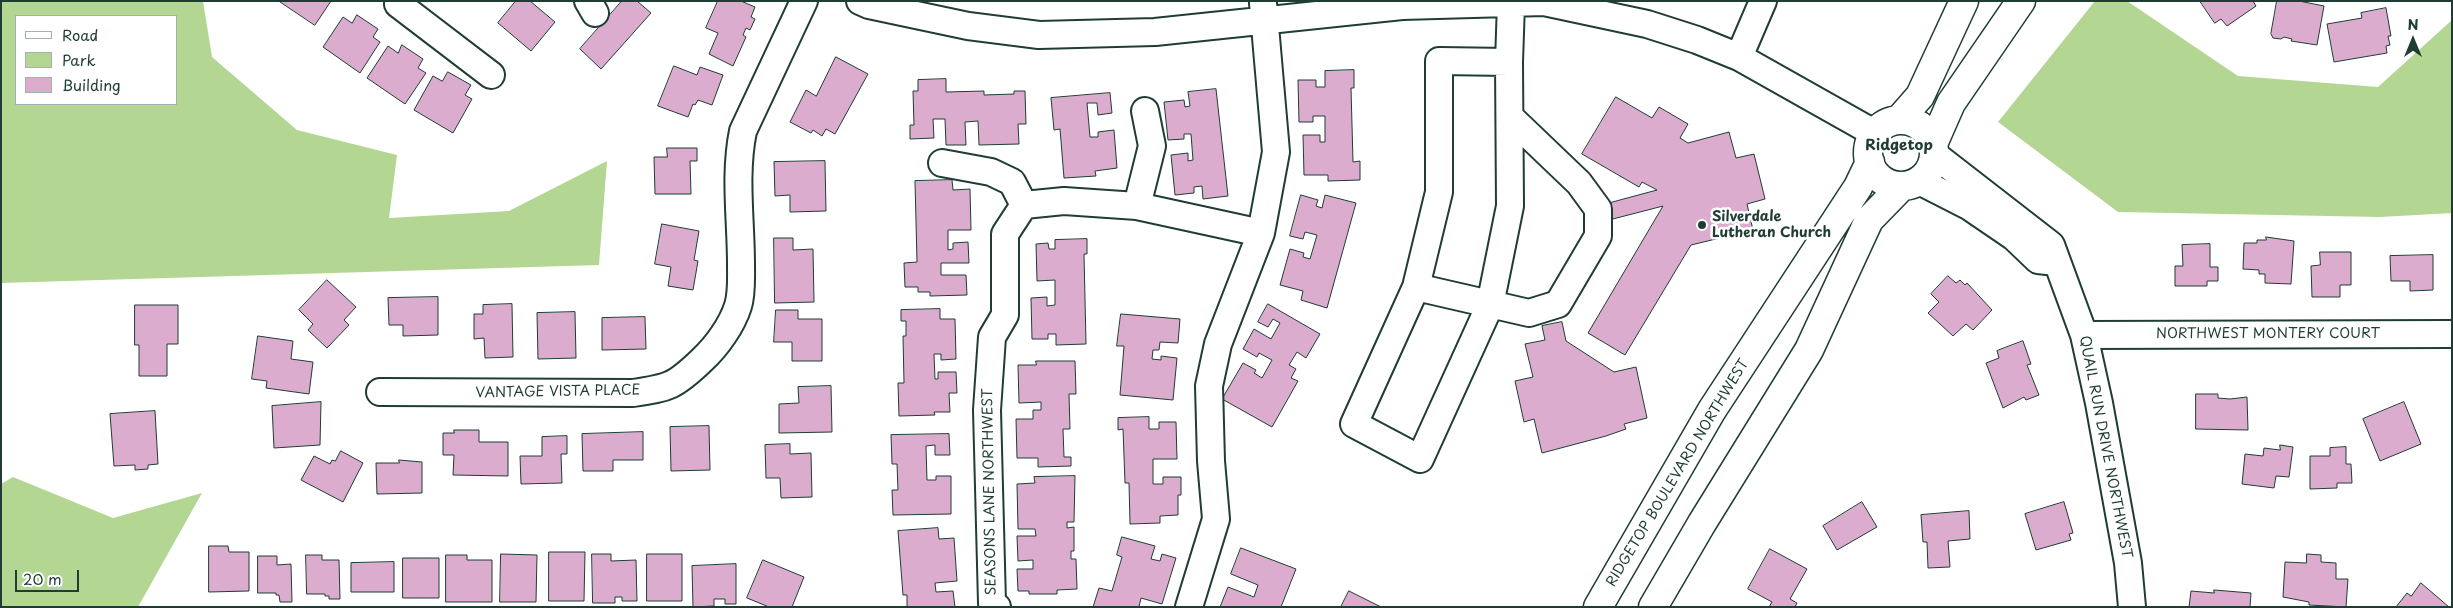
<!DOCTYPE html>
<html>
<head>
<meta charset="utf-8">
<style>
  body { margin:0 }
  #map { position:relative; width:2453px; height:608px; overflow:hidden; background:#fff; font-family:"Playpen Sans",sans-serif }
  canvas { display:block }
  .frame { position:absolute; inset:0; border:2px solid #1f3d34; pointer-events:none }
  .legend { position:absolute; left:15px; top:15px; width:162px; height:90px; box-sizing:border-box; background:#fff; border:1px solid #a5b1ae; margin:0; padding:6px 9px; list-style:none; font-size:15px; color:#1f3d34 }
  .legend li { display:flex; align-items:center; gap:10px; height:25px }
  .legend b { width:25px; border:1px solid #a5b1ae }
  .north { position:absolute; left:2388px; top:15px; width:50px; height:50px; -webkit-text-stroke:4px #fff; paint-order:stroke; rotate:0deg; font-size:14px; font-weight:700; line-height:20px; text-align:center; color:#1f3d34 }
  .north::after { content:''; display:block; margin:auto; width:18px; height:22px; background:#1f3d34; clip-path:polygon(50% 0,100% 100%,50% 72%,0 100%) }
  .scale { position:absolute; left:15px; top:570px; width:64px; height:22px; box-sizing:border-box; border:2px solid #1f3d34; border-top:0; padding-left:6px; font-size:15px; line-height:18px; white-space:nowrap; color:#1f3d34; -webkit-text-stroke:4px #fff; paint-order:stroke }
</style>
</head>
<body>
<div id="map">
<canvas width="2453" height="608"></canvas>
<div class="frame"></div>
<ul class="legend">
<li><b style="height:6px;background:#fff"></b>Road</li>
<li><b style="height:14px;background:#b3d792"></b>Park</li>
<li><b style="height:14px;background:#dbaccd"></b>Building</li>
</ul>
<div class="north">N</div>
<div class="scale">20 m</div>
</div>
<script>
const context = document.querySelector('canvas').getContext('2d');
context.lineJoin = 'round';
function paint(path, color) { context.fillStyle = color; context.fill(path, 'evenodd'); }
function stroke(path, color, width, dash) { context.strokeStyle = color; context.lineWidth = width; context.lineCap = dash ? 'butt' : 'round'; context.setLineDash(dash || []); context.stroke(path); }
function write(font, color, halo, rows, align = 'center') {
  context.font = font + ' "Playpen Sans",sans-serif'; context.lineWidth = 5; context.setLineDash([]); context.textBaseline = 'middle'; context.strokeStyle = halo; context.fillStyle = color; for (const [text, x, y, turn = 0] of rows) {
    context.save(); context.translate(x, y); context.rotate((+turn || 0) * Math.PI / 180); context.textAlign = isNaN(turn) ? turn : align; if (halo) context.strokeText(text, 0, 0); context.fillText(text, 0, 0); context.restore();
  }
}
const green = new Path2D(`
  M1,1H203L212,57L297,130L397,155L389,218L509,211L607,161L599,265L1,283ZM16,16H176V104H16Z
  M2095,1H2127L2238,76L2378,87L2452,20V213L2380,217L2118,212L1998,122Z
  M13,477L113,518L202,493L138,607H1V484Z`);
const building = new Path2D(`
  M279,1H331L315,25Z
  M516,1H530L555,22L531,51L498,23Z
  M622,1H637L651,13L601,69L580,49Z
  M718,1H741L755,7L751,17L755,19L750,30L746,28L743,35L746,37L733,66L709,54L718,33L706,28Z
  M2200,1H2253L2256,6L2227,26L2221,19L2215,23Z
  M2277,1H2299L2324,6L2317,45L2291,41L2292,39L2284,37L2281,39L2273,38L2271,34Z
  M2386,8L2391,36H2388L2390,45L2386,46L2387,53L2334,62L2327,24L2362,18L2361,13Z
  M357,15L378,29L373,37L380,42L360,73L323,47L343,17L352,23Z
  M402,45L423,59L418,68L426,73L405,104L367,78L388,46L398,53Z
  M836,57L868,74L835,134L826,129L822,136L813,130L811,133L790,122L806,90L816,96Z
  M674,66L697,75L700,67L723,75L712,105L698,100L695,105L693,104L688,117L658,106Z
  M1354,70V88H1351L1353,162L1360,161V180L1328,181V175H1304L1303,135H1320V142H1325V116H1313V122H1299L1298,80H1316V87H1325V71Z
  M448,72L471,85L465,95L472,99L453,133L414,110L433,76L442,81Z
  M946,79V92L984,91V95L1014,94V91H1025L1026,124H1018L1019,144L979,145L978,121L965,122L966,145H946L945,119H933L934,138L910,139V125H914L913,91H918V80Z
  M1216,89L1228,196L1203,199L1202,186L1194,187V193L1175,195L1171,155L1188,153V161L1193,160L1191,134H1184V139L1168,140L1164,102L1184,100L1185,107L1190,106L1188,92Z
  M1110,93L1112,113L1098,115L1097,103H1087L1090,137H1098V132L1114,130L1117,168L1095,171L1096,176L1064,178L1060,129L1054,130L1051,98Z
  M1616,97L1652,118L1659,107L1688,124L1680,138L1688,143L1729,132L1736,158L1754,154L1765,199L1747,204L1753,230L1691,245L1625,355L1588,333L1663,206L1609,220L1605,204L1657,190L1642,182L1639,187L1582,154Z
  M667,148H697V161H690L691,194H655L654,157H667Z
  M825,161L826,211L790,212V195L775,196L774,162Z
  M952,180L953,190L970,189L971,230H948V250L953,249V243L968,242L969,263H941V275H966L967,295L930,296V292H918V287H905L904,263L917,262L915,181Z
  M1301,195L1318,200L1316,206L1322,208L1325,195L1356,203L1327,308L1301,300L1303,291L1280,285L1290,249L1304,253L1303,257L1310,259L1317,235L1305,232L1303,239L1290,236Z
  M662,224L699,231L694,260L698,261L693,290L668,286L671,267L655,264Z
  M2266,237L2294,241L2291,284L2265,283V274H2259V270L2243,269L2244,243H2257V240H2266Z
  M774,238H793V250L813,249L814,302L775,303Z
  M1087,239V254H1084L1086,344L1056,345V334H1048V339H1032L1031,298L1047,297V306L1055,305V280L1037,281L1036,244L1048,243L1049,249H1055V240Z
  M2210,244V267H2218V281H2207V286H2175V266H2183L2182,245Z
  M2320,252H2351V285H2340V297H2312L2311,266L2320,265Z
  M2433,255V290L2410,291V281H2391L2390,256Z
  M1948,276L1956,283L1960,280L1965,285L1967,283L1992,310L1973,330L1966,324L1953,336L1928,313L1939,302L1931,294Z
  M327,280L356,307L344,320L349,325L327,348L308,330L313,324L299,310Z
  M438,297V335L403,336V325H389L388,298Z
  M512,304L513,357L485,358L484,338L474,339V314H483V305Z
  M1268,304L1320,334L1306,358L1297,352L1289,365L1296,369L1291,378L1298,381L1272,427L1222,399L1243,363L1256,370L1254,373L1262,378L1272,360L1259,353L1257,357L1243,349L1254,329L1271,339L1280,323L1273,319L1268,327L1258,322Z
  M135,305H178V344H167V376H139V345H135Z
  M940,309V319H955L956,359L941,360V354H934L935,379H938V372H956L957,393H949L950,412H934L935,415L899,416L898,383H904L903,336H906V321H901V310Z
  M776,310H798V319H822V361H792V342H774Z
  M575,312L576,358L538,359L537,313Z
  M1121,314L1180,319L1178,343L1160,342L1159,350H1153L1152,359L1161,360V356L1177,358L1173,400L1120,395L1124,346H1117Z
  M645,317L646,349L602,350V318Z
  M1562,322L1566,341L1614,372L1636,367L1647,418L1624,424L1626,429L1606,436L1542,453L1534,419L1524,422L1515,381L1533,377L1525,344L1545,340L1542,326Z
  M258,336L293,341L291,359L313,362L309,394L266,388L267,381L252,379Z
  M2023,341L2031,364L2027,365L2039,395L2026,400L2024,397L2003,408L1986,363L1999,358L1997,351Z
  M1036,361H1075L1076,394H1069L1070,429H1063L1064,457H1071V466L1038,467V458H1017L1016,419H1033V410H1041V402L1019,403L1018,365H1036Z
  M831,386L832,432L779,433V404L799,403L798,387Z
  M2196,394H2218V398L2230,399L2247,397L2248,430L2196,429Z
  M321,402L320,445L274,448L272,406Z
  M2404,402L2421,444L2380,461L2363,419Z
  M155,411L158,464L148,465V469L135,470V465L114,466L110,414Z
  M1149,417V429H1159V422H1176L1177,459H1153V484H1163V477H1181V495H1178V515L1160,516V523L1130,524L1129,483H1125L1123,429L1118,430V418Z
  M709,426L710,470L671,471L670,427Z
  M454,430H479V442H508V476L453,475L454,455H443V433H454Z
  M643,432V460H613V471H583L582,434Z
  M949,434L950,455H935V445L926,446L927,480H936V476H951V514L893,515L892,490H898L897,464H892L891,435Z
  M567,436V454H561L562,483L521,484L520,456H542V437Z
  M790,444V454L811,453L812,497L781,498L780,478H766L765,445Z
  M2280,445L2293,447L2289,477L2276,476L2274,488L2242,484L2245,454L2263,456L2264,448L2280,450Z
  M2346,447V464H2351L2352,483H2337V488L2310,489V456H2330V448Z
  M341,451L363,463L343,502L301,480L314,456L330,464L332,460L335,461Z
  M399,460L422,462V493L377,494L376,463H399Z
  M1075,476L1074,522H1067V528L1074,527V551H1071V559H1076L1077,589L1057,590V594H1029V591H1018L1017,569H1033V560L1018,561L1017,536H1036L1035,529H1018L1017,484L1035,483L1034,477Z
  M1862,502L1877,527L1837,550L1823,526Z
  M2064,502L2073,533L2069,534L2071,540L2036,550L2025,514Z
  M1969,511L1970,539L1948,541L1950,567L1928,568L1927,542H1923L1921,515Z
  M938,528L939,539L954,538L957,581L935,583L936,592L953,591L955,607H907V595H903L898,531Z
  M1122,537L1155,546L1151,559L1160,561L1162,554L1176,558L1162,604L1141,598L1139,607H1093L1099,588L1112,591L1122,557L1117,555Z
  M209,546H228L229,552H249V591L209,592Z
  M1241,548L1296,569L1281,607H1220L1228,587L1254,597L1258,585L1231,574Z
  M1770,549L1807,569L1790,599L1797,603L1795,607H1769L1772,602L1748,589Z
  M549,552H585L584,601H549Z
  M501,554L537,555L536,602H500Z
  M592,554H611V561L636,560L637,601H622V597H615V603H593Z
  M647,554H682V601H647Z
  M2307,554L2321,555V562L2336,563V579H2348L2346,607L2309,605V602L2283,597L2285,562L2306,563Z
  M306,555H322V560H339L340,599H329V596H325V594H307Z
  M446,555H467V560H492V602H446Z
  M258,556H277V565L291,564L292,602H280L279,595H276V593H258Z
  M403,558H439V598H403Z
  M763,560L804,577L792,607H769L747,598Z
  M394,562V592H351V563Z
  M736,564V604H725V599H714V606L693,607L692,566Z
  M2421,583L2449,607H2396L2407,593L2411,596Z
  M2214,590L2251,593L2250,607H2189L2191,591L2214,593Z
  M1349,591L1381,607H1341Z`);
const minor = new Path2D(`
  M399,1L398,4L491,75
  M588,1L595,13
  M860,1L869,5L968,26L1039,35L1155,32L1402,6L1544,2L1647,24L1697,40L1739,57L1874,133
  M1739,57L1763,1
  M1509,62L1510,206L1490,305L1420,459L1354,424L1416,287L1439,192V61L1509,62L1511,3
  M1935,155L2051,245L2084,335L2099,403L2128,563L2132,607
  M942,163L991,172L1012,182L1024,205
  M1919,181L1970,207L2014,237L2038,260L2056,262
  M1137,206L1152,146L1145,111
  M1416,287L1529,313L1558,304L1598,236V209L1579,183L1510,117
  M2084,335L2452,334
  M380,392L633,393C669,388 675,386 702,360C717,346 732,325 738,306C742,294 741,277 741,264C741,220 734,175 743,131L804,1
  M997,607L992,603L987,410L992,337L1005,315V234L1024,205L1064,201L1137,206L1261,233
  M1189,607L1216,519L1211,461L1209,386L1218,344L1261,233L1276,152L1263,3`);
const major = new Path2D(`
  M1899,120L1920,96L1964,1
  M1868 153a33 33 0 1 1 66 0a33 33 0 1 1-66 0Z
  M1933,144L1951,103L2021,1
  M1598,607L1712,410L1858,187L1870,162
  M1653,607L1702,523L1809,350L1869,220L1902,186`);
const markers = [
  [1702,225,5,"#1f3d34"]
];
const poiNames = [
  ["Silverdale",1712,217],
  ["Lutheran Church",1712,233]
];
const streetNames = [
  ["NORTHWEST MONTERY COURT",2268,334],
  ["VANTAGE VISTA PLACE",558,392,-1],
  ["QUAIL RUN DRIVE NORTHWEST",2105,447,79],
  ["RIDGETOP BOULEVARD NORTHWEST",1678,473,-59],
  ["SEASONS LANE NORTHWEST",990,492,-91]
];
const neighbourhoodNames = [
  ["Ridgetop",1899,146]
];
paint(green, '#b3d792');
paint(building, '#dbaccd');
stroke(building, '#1f3d34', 1);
stroke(minor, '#1f3d34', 30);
stroke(major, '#1f3d34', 31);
stroke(minor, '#fff', 26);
stroke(major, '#fff', 28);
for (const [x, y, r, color] of markers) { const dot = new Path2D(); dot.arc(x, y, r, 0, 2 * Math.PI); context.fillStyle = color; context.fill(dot); stroke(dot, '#fff', 2); }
write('bold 14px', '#1f3d34', '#fff', poiNames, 'left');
write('14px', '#1f3d34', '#fff', streetNames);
write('bold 15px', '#1f3d34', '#fff', neighbourhoodNames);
</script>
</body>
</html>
